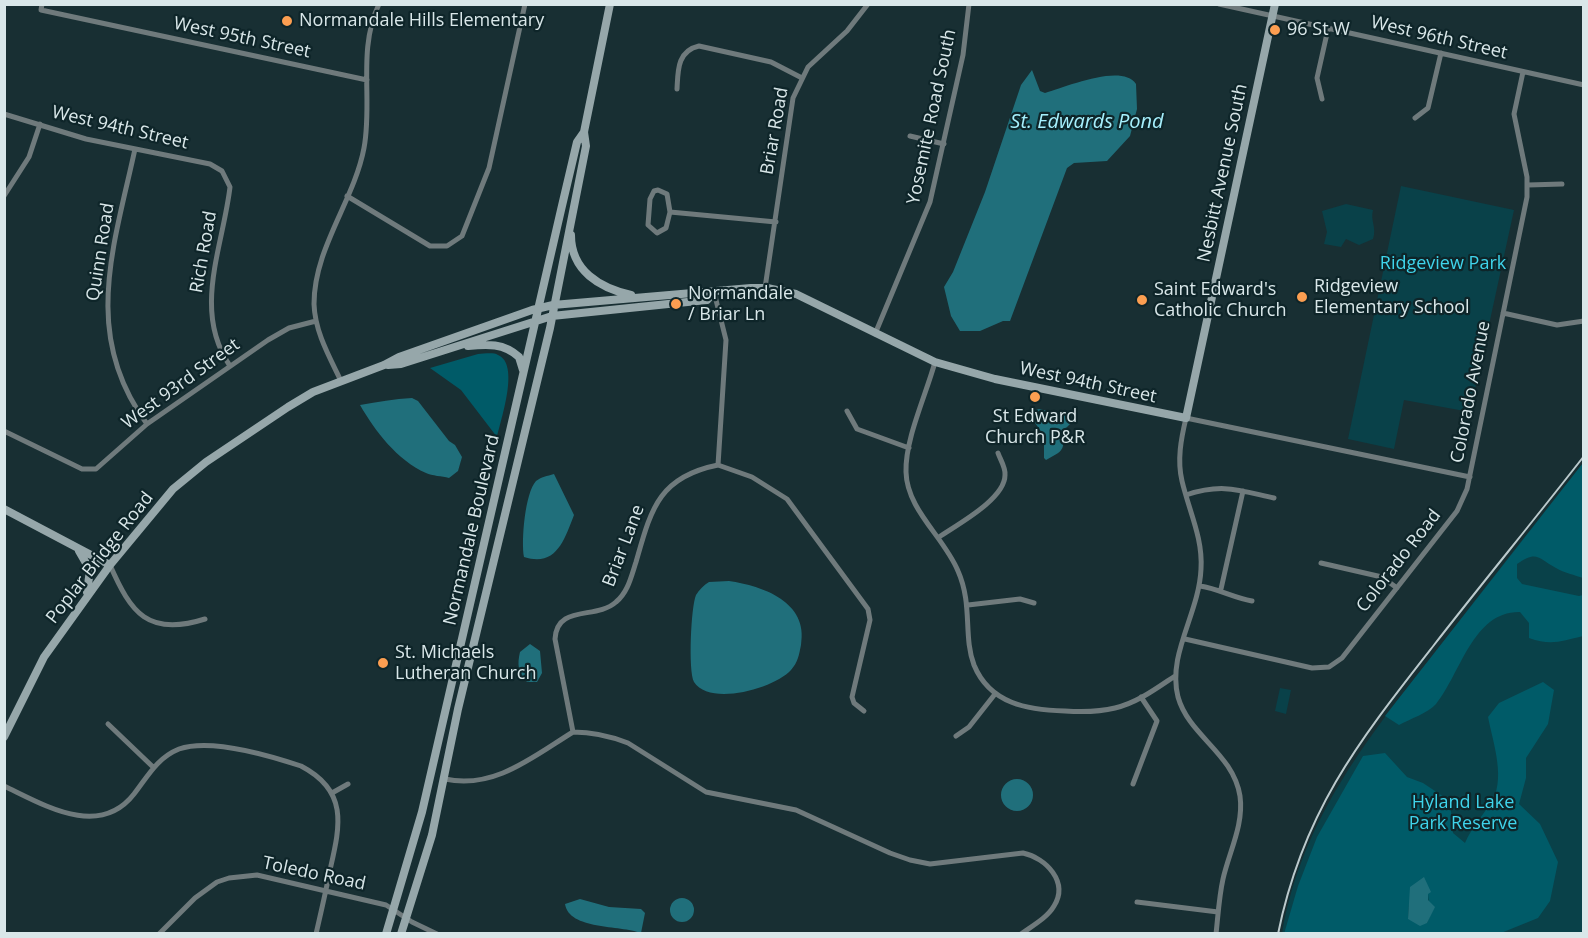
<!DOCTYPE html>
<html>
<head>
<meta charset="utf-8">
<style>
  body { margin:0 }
  #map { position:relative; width:1588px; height:938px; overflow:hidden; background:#182f33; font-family:"Open Sans",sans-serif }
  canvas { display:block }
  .frame { position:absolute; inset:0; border:6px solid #d9e7e9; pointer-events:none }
</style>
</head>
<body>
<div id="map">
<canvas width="1588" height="938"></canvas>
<div class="frame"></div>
</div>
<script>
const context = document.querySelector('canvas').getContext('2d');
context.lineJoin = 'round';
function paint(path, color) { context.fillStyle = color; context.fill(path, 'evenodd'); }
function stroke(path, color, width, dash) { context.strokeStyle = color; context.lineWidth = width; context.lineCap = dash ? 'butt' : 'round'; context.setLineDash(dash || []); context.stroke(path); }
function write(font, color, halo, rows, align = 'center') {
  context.font = font + ' "Open Sans",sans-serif'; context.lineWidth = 4.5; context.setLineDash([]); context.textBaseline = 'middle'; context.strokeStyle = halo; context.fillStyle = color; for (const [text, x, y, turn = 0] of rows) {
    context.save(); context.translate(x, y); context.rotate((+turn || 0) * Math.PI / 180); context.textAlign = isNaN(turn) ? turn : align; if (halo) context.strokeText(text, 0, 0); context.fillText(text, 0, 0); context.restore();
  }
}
const green = new Path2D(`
  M1401,186L1514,210L1470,412L1404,400L1394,449L1348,439Z
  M1346,204L1373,210C1370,221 1377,227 1373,239L1359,245L1346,239L1341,247L1324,244L1327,232L1322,211Z
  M1583,463V933L1282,934C1302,816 1372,733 1443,642C1489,582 1536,522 1583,463Z
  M1280,688L1291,690L1286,714L1275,711Z`);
const forest = new Path2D(`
  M478,354C484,354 493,352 498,355C520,364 501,419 497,437L461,390L430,368Z
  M1583,463V578C1575,575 1564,573 1556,568C1538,558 1537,550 1517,564V578L1522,584L1579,596L1583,595V636C1562,641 1551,646 1529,638V623L1520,612C1473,611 1461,673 1436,704C1428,713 1410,719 1399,725L1385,716Z
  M1543,682L1554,690L1548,724L1526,758V778L1519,804L1540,824L1558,862L1550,901L1538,918L1501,933L1284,934L1298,886L1317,837L1363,756L1385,753L1407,777L1423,783L1450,801L1453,833L1465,843C1472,827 1481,818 1490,804C1507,781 1493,743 1488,717L1499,703ZM1428,894L1430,916L1427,923L1408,919L1409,904Z`);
const water = new Path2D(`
  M1032,70L1040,91L1045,93C1066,87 1122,63 1136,84L1137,109L1130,136L1107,161L1074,163L1067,168L1010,321H1003L980,331H960L951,316L944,287L953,272L985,192L1021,85Z
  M412,398L418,401L449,441L455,445L462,457L458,471L449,478C442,476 432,476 426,473C397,460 375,431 360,405C378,402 394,399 412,398Z
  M1039,409L1068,416L1070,424L1065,429C1062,450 1067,449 1046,460L1044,458V436L1031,417L1036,410Z
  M554,474L574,515C564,541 556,567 524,557C521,541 525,493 536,481C541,477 547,476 554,474Z
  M729,581C763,586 809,602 801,645C799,655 798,662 791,670C775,688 710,707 694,682C688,671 691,606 696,595C699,590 704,585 709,582Z
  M530,644L540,651L542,673L537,682H527C518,672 517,665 520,652Z
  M1001 795a16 16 0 1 1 32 0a16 16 0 1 1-32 0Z
  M1424,877L1431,892L1428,894V900L1435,907L1427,923L1420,926L1408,919L1410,887Z
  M670 910a12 12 0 1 1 24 0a12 12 0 1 1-24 0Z
  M580,899L609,907L641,909L645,913L641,933C620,925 569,930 565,904Z`);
const street = new Path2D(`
  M42,4L41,10L367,80
  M1219,4L1584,85
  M677,89C678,71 677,51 699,46L771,62L802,78
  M1322,99L1317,78L1328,29
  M4,114L86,139L210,164L222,171L230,187C223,247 192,311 230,366
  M1415,118L1428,108L1441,53
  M910,136L944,144
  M135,149C114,246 81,335 147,424
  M1528,185L1562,184
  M658,190L667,194L670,212L666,228L657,233L648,225L650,199L654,191Z
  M4,196L29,157L40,124
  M347,196L430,246H447L462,236L489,168L525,4
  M670,212L776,222
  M765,288L793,98L808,67L847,31L868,4
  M1503,313L1557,325L1584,321
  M875,334L930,202L963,55L969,4
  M935,362C926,395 905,439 906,472C907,510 944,537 958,571C973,605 963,636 974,665C990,704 1028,710 1065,711C1081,712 1099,712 1115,708C1137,703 1157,688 1175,676
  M341,381C329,356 315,332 314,304C314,248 354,201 364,148C373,101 357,50 379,4
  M847,411L857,429L909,448
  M4,431L82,469H96L147,424L268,340L289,328L316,321
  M718,465L752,477L787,499L868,609L870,620L852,697L854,703L864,711
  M1186,495C1222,483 1238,490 1274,498
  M939,537C958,524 1005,499 1005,475C1006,468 1000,459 998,453
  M1321,563L1382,577L1397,588
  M110,565C131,613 148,637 205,619
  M1200,586C1219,589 1232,597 1252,601
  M1221,589L1243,491
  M968,605L1020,599L1034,603
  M1185,639L1312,668L1329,667L1342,658L1457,511L1467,489L1527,197V177L1514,114L1523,72
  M108,724L153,767
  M573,732L555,639C557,604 596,620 616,602C628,592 631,577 636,562C651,510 658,477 718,465L726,340L714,292
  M956,736L969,727L995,694
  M445,779C494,790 534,756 573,732C592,732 610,736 628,743L706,792L796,810L890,853L910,860L930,864L1023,853C1046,858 1069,882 1054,906C1047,918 1032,926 1021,934
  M1133,784L1157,721L1141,697
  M4,786C44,805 99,839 134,794C148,776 157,758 179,749C210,738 271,756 301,766C349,791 340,826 330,870C326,891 321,912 316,934
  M332,793L348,784
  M1137,902L1218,912
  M159,934L195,898L217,882L229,878L257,875L386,905L412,922L437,934
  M1216,934C1218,916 1219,897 1223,879C1229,852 1244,825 1240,796C1233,753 1189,736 1178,697C1167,654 1199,614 1201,569C1203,538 1189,511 1182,481C1177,460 1181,439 1186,418L1470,477`);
const secondary = new Path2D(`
  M571,235C571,271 600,288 631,295
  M468,346C487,344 504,343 519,357L523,370
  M388,365L401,364L552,316L707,300L714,292
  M4,509L110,565
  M79,551L90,570L87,592
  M4,737L44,657L110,565L173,489L206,462L288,407L313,392L384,365L399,357L532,310L553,305L751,288H767L796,294L935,362L995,379L1186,418L1275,4
  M386,934L422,812L561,210L577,142L584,132
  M401,934L432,835L458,709L550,328L586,146L584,132L610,4`);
const rail = new Path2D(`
  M1278,934C1303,811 1359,741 1434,645C1483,582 1535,519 1584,456`);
const markers = [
  [287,21,6,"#fb9e51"],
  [1275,30,6,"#fb9e51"],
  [1302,297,6,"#fb9e51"],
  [1142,300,6,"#fb9e51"],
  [676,304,6,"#fb9e51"],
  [1035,397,6,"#fb9e51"],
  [383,663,6,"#fb9e51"]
];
const poiNames = [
  ["Normandale Hills Elementary",299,21],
  ["96 St W",1287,30],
  ["Ridgeview",1314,287],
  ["Elementary School",1314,308],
  ["Saint Edward's",1154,290],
  ["Catholic Church",1154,311],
  ["Normandale",688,294],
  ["/ Briar Ln",688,315],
  ["St Edward",1035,417,"center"],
  ["Church P&R",1035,438,"center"],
  ["St. Michaels",395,653],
  ["Lutheran Church",395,674]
];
const streetNames = [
  ["West 95th Street",242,38,12],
  ["West 96th Street",1439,38,13],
  ["Yosemite Road South",932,117,-78],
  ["West 94th Street",120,128,13],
  ["Briar Road",775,131,-80],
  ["Nesbitt Avenue South",1223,173,-78],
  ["Quinn Road",101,252,-81],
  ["Rich Road",204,252,-80],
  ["West 94th Street",1088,383,12],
  ["West 93rd Street",181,384,-36],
  ["Colorado Avenue",1471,392,-79],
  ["Normandale Boulevard",472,530,-77],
  ["Briar Lane",624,546,-69],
  ["Poplar Bridge Road",100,558,-52],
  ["Colorado Road",1399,561,-52],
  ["Toledo Road",314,874,12]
];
const parkNames = [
  ["Ridgeview Park",1443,264],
  ["Hyland Lake",1463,803],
  ["Park Reserve",1463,824]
];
const waterNames = [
  ["St. Edwards Pond",1087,122]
];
paint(green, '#094149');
paint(forest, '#005b68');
paint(water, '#206f7b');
stroke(street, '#6f7a7c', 5);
stroke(secondary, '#96a7aa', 8);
stroke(rail, '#bbcacd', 2);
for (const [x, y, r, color] of markers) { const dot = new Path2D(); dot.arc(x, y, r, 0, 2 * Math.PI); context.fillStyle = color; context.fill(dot); stroke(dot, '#0e2529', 2); }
write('18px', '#d9e7e9', '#0e2529', poiNames, 'left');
write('18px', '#d9e7e9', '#0e2529', streetNames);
write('18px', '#3fd4eb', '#0e2529', parkNames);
write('italic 20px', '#a6f0fd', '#0e2529', waterNames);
</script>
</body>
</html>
